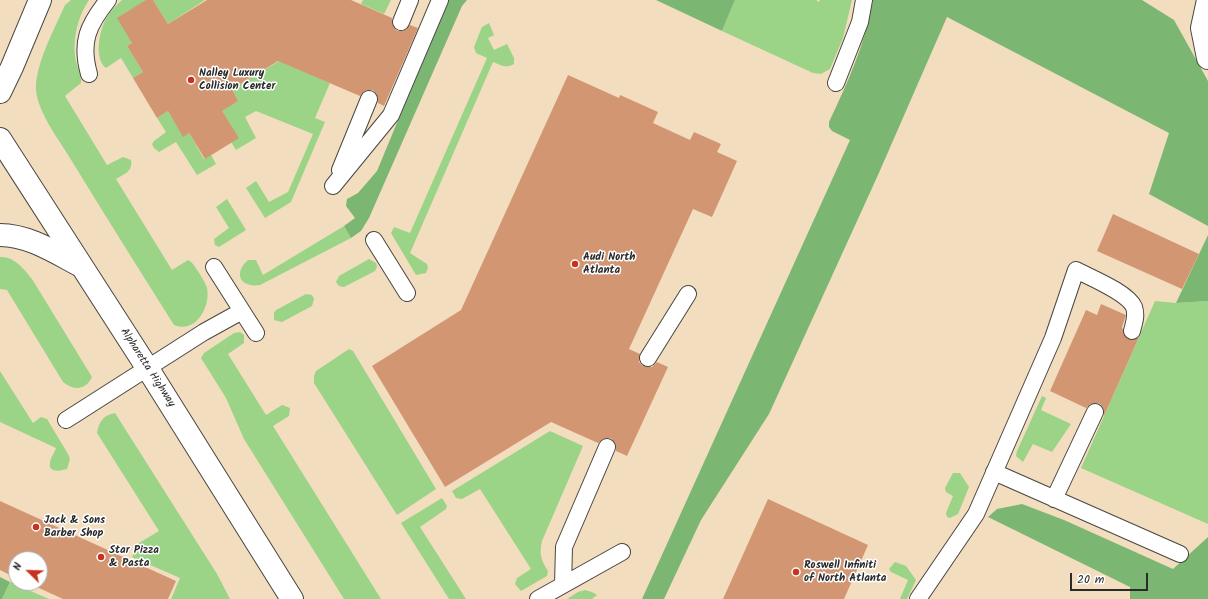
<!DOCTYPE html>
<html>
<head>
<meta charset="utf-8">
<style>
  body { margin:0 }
  #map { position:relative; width:1208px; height:599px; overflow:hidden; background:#f3ddbf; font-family:Kalam,sans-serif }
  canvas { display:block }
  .north { position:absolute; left:8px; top:551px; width:40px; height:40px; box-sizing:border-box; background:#fff; border:1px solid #aaa; border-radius:50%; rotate:293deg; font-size:11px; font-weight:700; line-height:16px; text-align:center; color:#2b2b2b }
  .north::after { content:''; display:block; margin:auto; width:14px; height:18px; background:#c8321e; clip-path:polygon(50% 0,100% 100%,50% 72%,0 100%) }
  .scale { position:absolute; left:1070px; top:573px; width:78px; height:18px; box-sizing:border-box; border:2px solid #2b2b2b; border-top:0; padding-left:5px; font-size:12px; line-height:14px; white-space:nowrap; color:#2b2b2b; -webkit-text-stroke:3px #fff; paint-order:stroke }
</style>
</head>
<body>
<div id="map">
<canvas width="1208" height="599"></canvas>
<div class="north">N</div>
<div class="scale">20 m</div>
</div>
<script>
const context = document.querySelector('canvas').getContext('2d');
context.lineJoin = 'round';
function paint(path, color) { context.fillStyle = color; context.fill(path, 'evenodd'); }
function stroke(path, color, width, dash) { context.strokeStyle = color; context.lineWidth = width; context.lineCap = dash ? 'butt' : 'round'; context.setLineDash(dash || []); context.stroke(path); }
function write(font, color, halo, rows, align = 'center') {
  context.font = font + ' Kalam,sans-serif'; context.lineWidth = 3; context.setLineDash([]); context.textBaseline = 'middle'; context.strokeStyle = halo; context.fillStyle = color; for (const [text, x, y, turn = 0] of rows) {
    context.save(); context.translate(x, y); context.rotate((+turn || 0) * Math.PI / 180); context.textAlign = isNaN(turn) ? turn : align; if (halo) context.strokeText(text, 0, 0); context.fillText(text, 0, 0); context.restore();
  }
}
const green = new Path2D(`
  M71,0H89C78,16 73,37 75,56C76,65 82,75 81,83L65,96L107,165L123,157L131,160C133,172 124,174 116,179L172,270L188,260C194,263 196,269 200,274C202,279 206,283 207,288C211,306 196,334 174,325C140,271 106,217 73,163C61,142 38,114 36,90C35,64 55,28 65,5Z
  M122,0H146L132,43L127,46L143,72L133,78L121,58L106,68C93,58 100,28 107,17C111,10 117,5 122,0Z
  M153,0H205L168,24Z
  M363,0H391L384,14L361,4Z
  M735,0H816L819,2L820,0H852L843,38L830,69L821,74L813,73L722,31Z
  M489,23L494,35L488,38L494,50L507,44L514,58V64C506,69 501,65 493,62L410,253L427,264L428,268L426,273L416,275L391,233L394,227L410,233L487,58L476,53L474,47L482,27Z
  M279,61L330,83L315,118L325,122L291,202L265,218L246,188L256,181L269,202L288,192L313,134L256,111L245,117L256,138L236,150L231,142L238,138L218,105L224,109L238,101L232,89Z
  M168,111L183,136L189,133L204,159L211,155L216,164L197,175L176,142L159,152L154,148L152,144L154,141L166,132L157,118Z
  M227,199L246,230L219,247L215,245L214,239L229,228L216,207Z
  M344,226L351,238L260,285C240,288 233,273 248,260H256L263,275Z
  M0,257C14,256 24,269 32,279L92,377C86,390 74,391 63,382L7,290L0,289Z
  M369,259L376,263L377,267L375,271L344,287L339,286L336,282L339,276Z
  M306,294L312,295L314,299L312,306L282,322L274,320V313L276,310Z
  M1155,301L1176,303L1208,301V524L1081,468Z
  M240,332L244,335V343L228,354L266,415L282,405L290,408L289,416L273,426L381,599H344L244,439L226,398L201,358L204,353L234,333Z
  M349,349L353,351L436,489L397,515L314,383V376L316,371Z
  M0,371L33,423L41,417L47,419L68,454L70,459L67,469C61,471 48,473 50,463C50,458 55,452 56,448L0,422Z
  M1042,396L1046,398L1041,410L1071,424L1052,452L1033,444L1023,462L1016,456L1017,451Z
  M115,413L217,574L230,599H171L180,578L132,557L139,543L159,531L97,433C99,422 103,415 115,413Z
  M550,431L583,446L542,541C539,553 541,561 548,571L547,576L521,591L515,584L517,578L531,569L480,489L462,499L456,498L452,491Z
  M953,473H960L969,487L958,514L950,518L947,517L946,513L953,496L946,492L945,488Z
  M442,498L447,506L446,509L420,527L466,599H449L401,523Z
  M895,562L906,566L916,580L907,599H900L908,580L891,572L889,569Z
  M10,582L49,599H2Z
  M585,590L592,592L597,595L592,599H567L578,592Z`);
const forest = new Path2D(`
  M448,0H467L462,6L369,218L361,231L351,238L344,226L355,218L346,206L347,199L358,193L377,171Z
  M656,0H735L722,31Z
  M873,0H1142L1174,20L1208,81V226L1149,194L1169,133L947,17L878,175L769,414L701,520L664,599H642L850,140L832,131L829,127V122C848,82 865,44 873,0Z
  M1208,235V301L1176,303Z
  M1022,504L1064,520L1173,569L1208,537V599H1130V587L988,517L997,509Z
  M0,577L10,582L2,599H0Z`);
const building = new Path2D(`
  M146,0H153L168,24L207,0H351L392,18V24L397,31H403L410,25L418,28L384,106L378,103V97L373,90H367L360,96L278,61L232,89L238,101L222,111L239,138L205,159L189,133L183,137L168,111L157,118L133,78L143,72L127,46L132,43L117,18Z
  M568,75L619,98L620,95L658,112L653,123L690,140L694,132L721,144L717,152L737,161L712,217L693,209L629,349L640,354L639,362L643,366L652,367L657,362L668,367L627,456L616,451V446L611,438H606L598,443L551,422L445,487L372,366L461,310Z
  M1113,214L1199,254L1182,289L1097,251Z
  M1101,304L1126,315L1122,327L1126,338L1134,340L1139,337L1104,416L1103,407L1099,403L1090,404L1086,408L1050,391L1086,310L1097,315Z
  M768,499L868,545L844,599H723Z
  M0,501L176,581L168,599H63L28,583H40V559H16V578L0,570Z`);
const service = new Path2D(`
  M401,22L410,0
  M89,74C80,42 88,25 108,0
  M836,83L860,22L864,0
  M340,170L369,99
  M333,186L391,115L440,0
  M374,240L407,293
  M214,267L256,333
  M648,358L688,294
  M66,420L204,332L242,311
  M994,472L1180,554
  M1054,499L1095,412
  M563,585L564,547L607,447
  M538,599L622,552
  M918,599L976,514L1053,338L1076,270C1091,278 1127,292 1134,307C1137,316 1134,323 1132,331`);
const minor = new Path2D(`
  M1208,0L1202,28L1208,58`);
const tertiary = new Path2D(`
  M0,92L12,67L40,0
  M0,235C29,235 56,253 81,266`);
const trunk = new Path2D(`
  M0,139L148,369L292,599`);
const markers = [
  [191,80,4,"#c8321e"],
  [575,264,4,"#c8321e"],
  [36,527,4,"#c8321e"],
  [101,557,4,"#c8321e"],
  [796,572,4,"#c8321e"]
];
const poiNames = [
  ["Nalley Luxury",199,74],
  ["Collision Center",199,87],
  ["Audi North",583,258],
  ["Atlanta",583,271],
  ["Jack & Sons",44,521],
  ["Barber Shop",44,534],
  ["Star Pizza",109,551],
  ["& Pasta",109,564],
  ["Roswell Infiniti",804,566],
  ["of North Atlanta",804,579]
];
const streetNames = [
  ["Alpharetta Highway",147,368,57]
];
paint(green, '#9bd486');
paint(forest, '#7cb673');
paint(building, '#d39672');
stroke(service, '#494641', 18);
stroke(minor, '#494641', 24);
stroke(tertiary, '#494641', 24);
stroke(trunk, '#494641', 24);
stroke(service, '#fff', 16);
stroke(minor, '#fff', 22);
stroke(tertiary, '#fff', 22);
stroke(trunk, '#fff', 22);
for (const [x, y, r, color] of markers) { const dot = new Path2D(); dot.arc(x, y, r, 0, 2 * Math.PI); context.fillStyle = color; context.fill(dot); stroke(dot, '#fff', 1.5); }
write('bold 11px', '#2b2b2b', '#fff', poiNames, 'left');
write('11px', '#2b2b2b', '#fff', streetNames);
</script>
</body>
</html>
